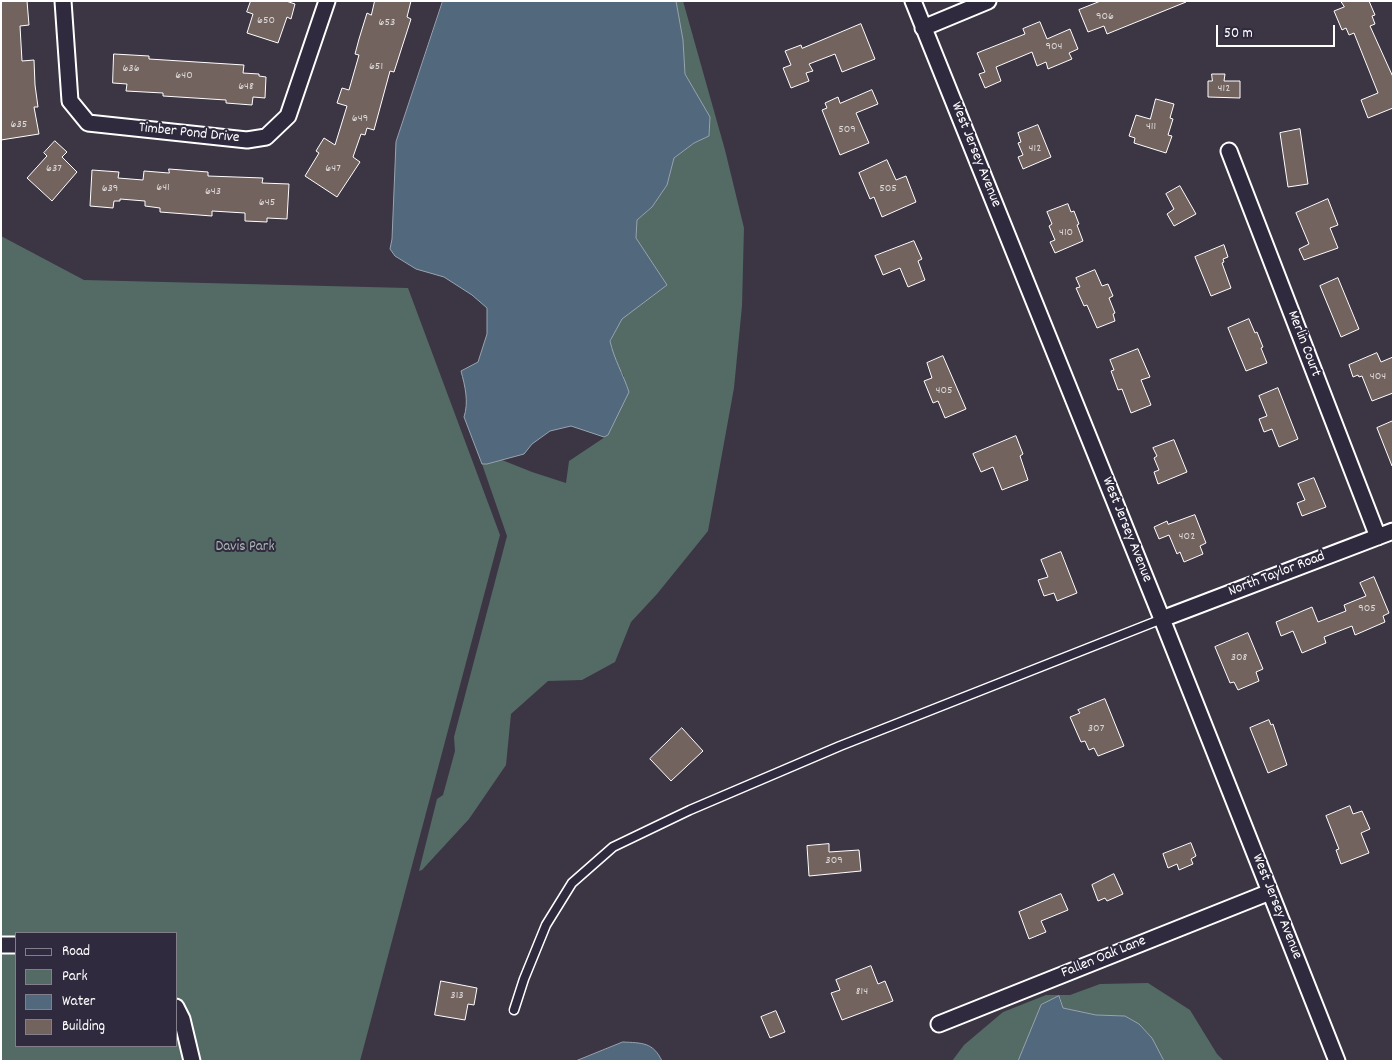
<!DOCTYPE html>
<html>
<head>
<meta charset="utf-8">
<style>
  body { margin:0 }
  #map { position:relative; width:1394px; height:1062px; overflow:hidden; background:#3c3544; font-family:Dekko,sans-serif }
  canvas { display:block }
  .frame { position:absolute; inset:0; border:2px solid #fff; pointer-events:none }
  .legend { position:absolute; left:15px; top:932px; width:162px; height:115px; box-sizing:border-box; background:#2f2a3d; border:1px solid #827f8b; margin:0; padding:6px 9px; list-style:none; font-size:15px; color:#fff }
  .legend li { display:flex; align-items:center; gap:10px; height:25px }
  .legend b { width:25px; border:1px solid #827f8b }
  .scale { position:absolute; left:1216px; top:25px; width:119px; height:22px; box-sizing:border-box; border:2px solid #fff; border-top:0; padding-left:6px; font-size:15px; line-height:18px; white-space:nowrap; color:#fff; -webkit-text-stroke:4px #2f2a3d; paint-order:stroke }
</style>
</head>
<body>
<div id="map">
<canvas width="1394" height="1062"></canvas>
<div class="frame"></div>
<ul class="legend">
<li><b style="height:6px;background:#2f2a3d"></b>Road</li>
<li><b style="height:14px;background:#546a65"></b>Park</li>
<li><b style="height:14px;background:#52687d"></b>Water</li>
<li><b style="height:14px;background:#72635f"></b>Building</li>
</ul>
<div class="scale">50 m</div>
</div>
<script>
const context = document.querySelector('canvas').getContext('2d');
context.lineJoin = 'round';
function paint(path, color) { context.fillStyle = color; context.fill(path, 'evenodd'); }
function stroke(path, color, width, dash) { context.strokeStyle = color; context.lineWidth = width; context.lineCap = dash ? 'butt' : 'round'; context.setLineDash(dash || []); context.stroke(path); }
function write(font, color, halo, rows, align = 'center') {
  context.font = font + ' Dekko,sans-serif'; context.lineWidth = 4; context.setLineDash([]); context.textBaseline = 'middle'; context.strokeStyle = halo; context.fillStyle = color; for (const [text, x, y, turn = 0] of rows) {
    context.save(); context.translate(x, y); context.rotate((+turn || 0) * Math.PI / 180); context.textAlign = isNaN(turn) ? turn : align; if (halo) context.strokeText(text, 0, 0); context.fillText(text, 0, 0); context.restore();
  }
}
const green = new Path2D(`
  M676,1H683L725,150L744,228L742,306L734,388L708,531L657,594L631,622L615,662L582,680L548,681L511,714L506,765L469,819L422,870L419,871L437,799L443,795L455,751L454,737L507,536L482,464H487L502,460L532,472L566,483L569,461L608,435L624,376L614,360L610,342L621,319L667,285L636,238L637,220L652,207L667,185L674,158L694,143L709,136L710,117L685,74L683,40Z
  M1,236L84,280L408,288L500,535L360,1061H1ZM16,933H176V1046H16Z
  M1148,983L1190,1010L1217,1054L1224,1061H1164L1152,1038L1139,1024L1125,1016L1096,1015L1063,1008L1060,997L1041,1005L1018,1061H952L964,1045L1003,1012L1046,995H1070L1100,984Z`);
const water = new Path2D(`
  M443,1H676L683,40L685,74L710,117L709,136L694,143L674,158L667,185L652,207L637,220L636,238L667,285L622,319L610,341C614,359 623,374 629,392L608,435L604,437L571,426L550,431L532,444L524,454L487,464H482L464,417C469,402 465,386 461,371L478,362L487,334V308L472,295L444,277L416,269L395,256L390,249L392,239L396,142Z
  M1059,996L1063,1008L1096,1015L1125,1016L1139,1024L1152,1038L1164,1061H1018L1041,1005Z
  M623,1042C642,1043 653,1042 662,1061H576Z`);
const building = new Path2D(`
  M1,1H27L29,25L20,26L22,61L34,60L35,85L38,107H34L39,134L1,140Z
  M251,1H286L295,4L291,19L287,17L278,43L247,33L253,14L247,12Z
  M375,1H411L407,17L411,19L394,72L390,71L374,130L367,128L365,135L361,134L353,157L360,162L337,197L305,176L319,153L316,151L324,138L335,145L347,106L337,103L342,88L349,90L359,55L355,54L359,39L367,13L371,15Z
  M1101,1H1186V2L1107,34L1104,26L1088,32L1079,10Z
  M1341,1H1369L1375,15L1372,16L1375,24L1370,26L1393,77V108L1368,118L1361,100L1378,93L1354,33L1349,35L1346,28L1342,30L1334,11L1344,7Z
  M1040,22L1047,39L1070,29L1078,49L1069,53L1072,59L1048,69L1046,62L1037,66L1032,52L996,67L1001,81L985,88L979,74L985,72L977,53L1025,34L1023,29Z
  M861,24L875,59L842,72L835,54L809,64L813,71L806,73L809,81L791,88L783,68L791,65L785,51L801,45L802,48Z
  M114,54L149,56V59L244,65L243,73L259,74V76L266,77L265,98L253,97L252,105L226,103V100L163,96V93L126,91L127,84L113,83Z
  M1212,74H1225L1224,81H1240V98L1208,97V81H1212Z
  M872,90L878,104L856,113L869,143L840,155L822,110L827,108L825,103L838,97L840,103Z
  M1156,99L1174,104L1170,118L1173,119L1168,135L1172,136L1166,153L1134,143L1135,138L1129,136L1136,115L1150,119Z
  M1038,125L1051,157L1023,169L1018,157L1023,155L1018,143L1021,142L1018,133Z
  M1300,129L1308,184L1288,187L1280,133Z
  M55,141L67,152L62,157L77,172L52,201L27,178L47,156L44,153Z
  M887,160L896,180L906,176L916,202L882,217L874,197L870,199L859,173Z
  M169,169L208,172V176L263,178L262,183L289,184L287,219L267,218V222L245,221V213L212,211V216L160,212V208L145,206V201L120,199V201H114L113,208L90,206L92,170L119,172L118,178L143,180L144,171L169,173Z
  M1180,186L1196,214L1174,226L1167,214L1174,209L1166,194Z
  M1328,199L1338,225L1330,228L1338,248L1304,260L1299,249L1309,244L1296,213Z
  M1068,204L1071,212L1074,211L1079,224L1077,225L1083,241L1055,253L1050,242L1055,240L1049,226L1052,224L1047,212Z
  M914,241L922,259L918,261L925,280L908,287L900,268L883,275L875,256Z
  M1224,245L1228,257L1223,259L1224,262L1222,263L1231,288L1211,296L1195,257Z
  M1095,270L1102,286L1108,284L1113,296L1109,298L1115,313L1113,314L1115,321L1097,328L1087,305L1084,306L1076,288L1080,287L1076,278Z
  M1338,278L1359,329L1341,337L1320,286Z
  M1249,319L1255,333L1257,332L1263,347L1261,348L1267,363L1246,371L1228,328Z
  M1138,349L1150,377L1141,380L1151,405L1131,413L1122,389L1118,390L1111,371L1114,370L1110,360Z
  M1377,353L1381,362L1393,357V393L1372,401L1362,376L1359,377L1358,375L1353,377L1349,365Z
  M943,356L966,409L945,418L938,401L933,403L924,381L932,378L927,363Z
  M1278,388L1298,439L1279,447L1272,429L1264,432L1259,419L1267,416L1259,396Z
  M1393,421V466H1392L1377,428Z
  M1016,436L1023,454L1020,456L1028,480L1002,490L993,467L981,472L973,454Z
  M1174,440L1187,472L1158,484L1154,472L1159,470L1154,458L1157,456L1153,448Z
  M1314,478L1326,507L1302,516L1297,503L1305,500L1298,484Z
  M1195,515L1206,543L1200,546L1203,554L1184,562L1180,552L1177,554L1169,535L1159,539L1154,527L1167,521L1168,524Z
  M1061,552L1077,593L1057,601L1054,593L1044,596L1038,580L1048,577L1041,560Z
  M1374,577L1389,613L1383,616L1385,622L1355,635L1352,626L1324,637L1326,643L1302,653L1293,631L1281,636L1276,622L1312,607L1318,622L1346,611L1344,605L1366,596L1360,583Z
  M1248,633L1263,669L1256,672L1259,681L1238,690L1234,682L1230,683L1215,647Z
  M1105,699L1124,746L1098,756L1094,748L1089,750L1085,741L1081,742L1070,717L1080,713L1078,710Z
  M1269,720L1271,725L1273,724L1287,765L1268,773L1250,728Z
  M682,728L703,751L671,781L650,759Z
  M1350,806L1353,814L1362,811L1370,829L1361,833L1369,853L1341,864L1336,850L1339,849L1326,816Z
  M1191,843L1196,856L1191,859L1193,864L1179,870L1177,864L1168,868L1163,854Z
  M829,844V852L859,850L861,871L809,876L807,846Z
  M1114,874L1123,894L1107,901L1105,898L1098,901L1092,885Z
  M1061,894L1068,910L1041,921L1046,932L1029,939L1019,912Z
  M871,966L878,984L885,981L893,1001L842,1020L831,993L840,990L836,980Z
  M441,981L477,988L474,1005L468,1004L465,1020L435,1015Z
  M776,1011L785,1032L770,1038L761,1017Z`);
const service = new Path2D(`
  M514,1010L524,979L546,925L572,883L613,847L690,810L840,746L1162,619`);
const minor = new Path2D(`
  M63,1L70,101L88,123L247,140L266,137L288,116L327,1
  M913,1L1162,619L1337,1061
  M923,28L988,1
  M1229,151L1378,537
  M1162,619L1393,531
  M1,945H16
  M176,1007L182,1019L192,1061
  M939,1024L1270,892`);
const numberNames = [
  ["906",1105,17],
  ["650",266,21],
  ["653",387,23],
  ["904",1054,47],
  ["651",376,67],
  ["636",131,69],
  ["640",184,76],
  ["648",246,87],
  ["412",1224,89],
  ["649",360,119],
  ["635",19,125],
  ["411",1151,127],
  ["509",847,130],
  ["412",1035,149],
  ["637",54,169],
  ["647",333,169],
  ["641",163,188],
  ["639",110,189],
  ["505",888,189],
  ["643",213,192],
  ["645",267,203],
  ["410",1066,233],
  ["404",1378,377],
  ["405",944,391],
  ["402",1187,537],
  ["905",1367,609],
  ["308",1239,658],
  ["307",1096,729],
  ["309",834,861],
  ["814",862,992],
  ["313",457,996]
];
const streetNames = [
  ["Timber Pond Drive",189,134,6],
  ["West Jersey Avenue",975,155,68],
  ["Merlin Court",1303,344,69],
  ["West Jersey Avenue",1126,530,68],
  ["North Taylor Road",1277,575,-21],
  ["West Jersey Avenue",1276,907,68],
  ["Fallen Oak Lane",1104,958,-22]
];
const parkNames = [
  ["Davis Park",245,548]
];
paint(green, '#546a65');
paint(water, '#52687d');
stroke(water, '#97a4b1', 1);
paint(building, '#72635f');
stroke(building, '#fff', 1);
stroke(service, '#fff', 11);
stroke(minor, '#fff', 19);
stroke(service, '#2f2a3d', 8);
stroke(minor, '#2f2a3d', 15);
write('12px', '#dcd8d7', null, numberNames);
write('15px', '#fff', '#2f2a3d', streetNames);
write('15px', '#aab4b2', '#2f2a3d', parkNames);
</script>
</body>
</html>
